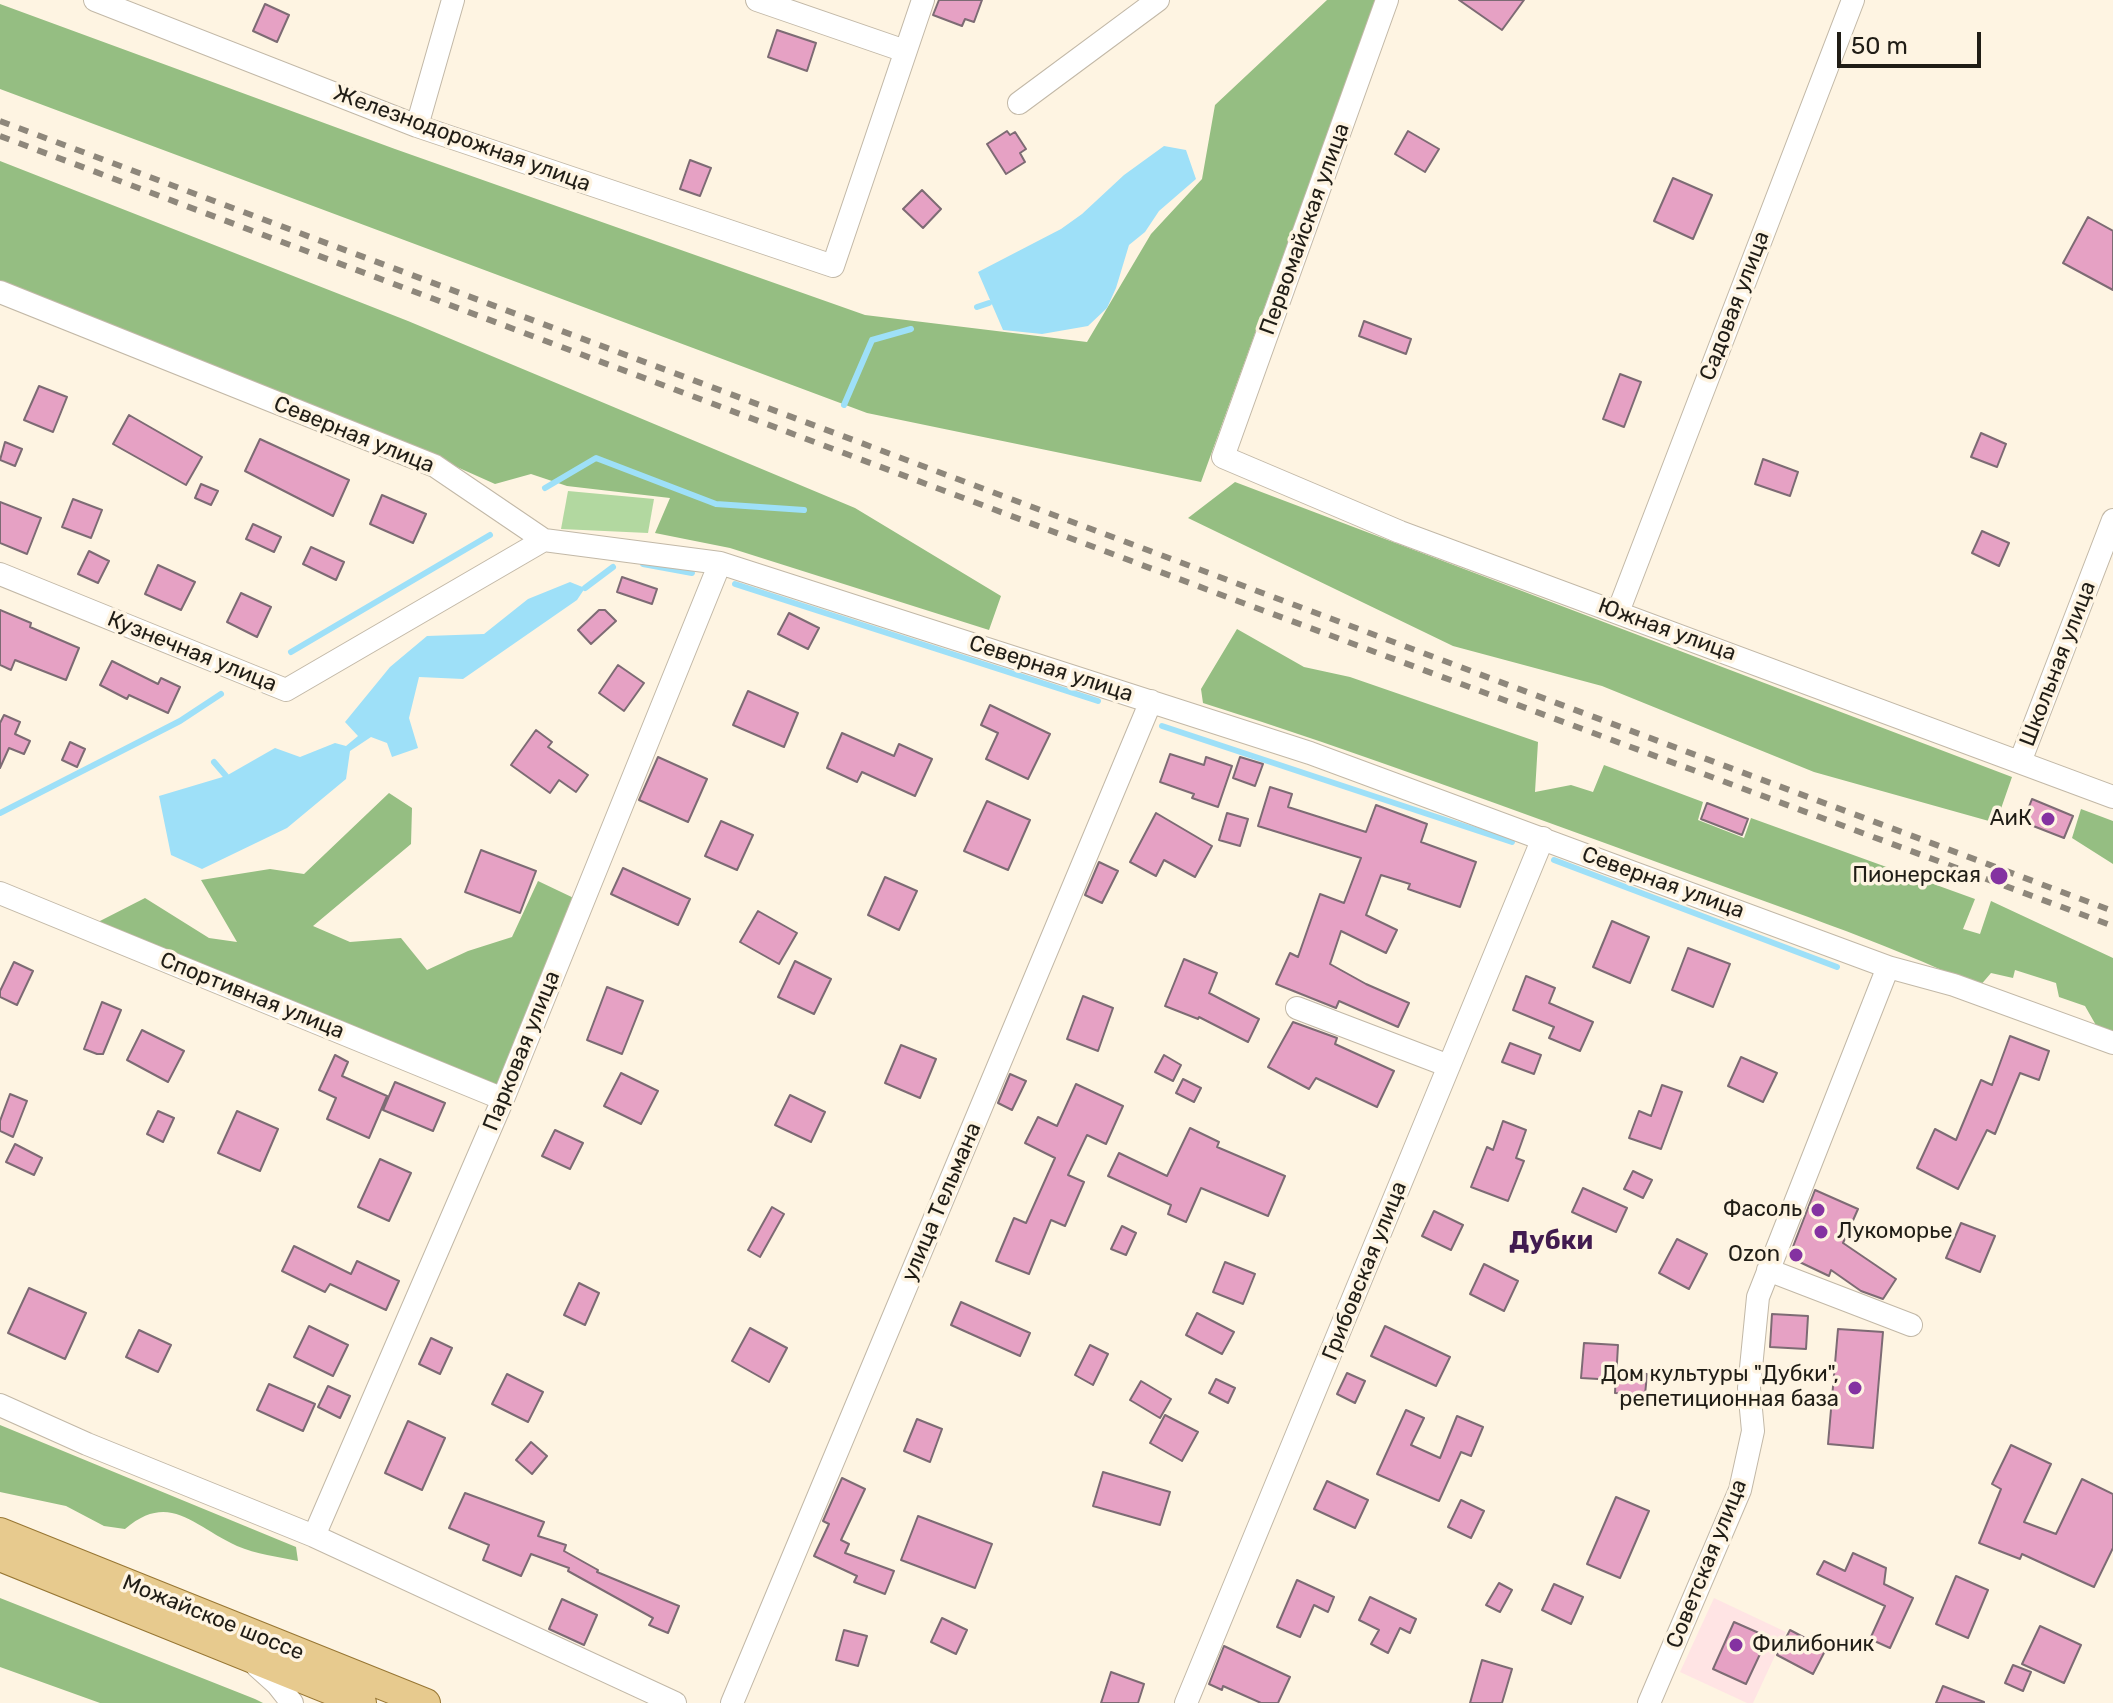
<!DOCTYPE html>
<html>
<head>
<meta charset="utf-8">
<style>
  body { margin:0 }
  #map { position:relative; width:2113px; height:1703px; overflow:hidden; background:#fef4e2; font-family:Rubik,sans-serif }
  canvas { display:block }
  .scale { position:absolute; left:1837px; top:32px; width:144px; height:36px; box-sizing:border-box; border:4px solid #201d16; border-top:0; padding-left:10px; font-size:24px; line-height:28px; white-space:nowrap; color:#201d16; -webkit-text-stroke:6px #fef4e2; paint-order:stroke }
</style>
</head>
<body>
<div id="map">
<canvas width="2113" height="1703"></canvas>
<div class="scale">50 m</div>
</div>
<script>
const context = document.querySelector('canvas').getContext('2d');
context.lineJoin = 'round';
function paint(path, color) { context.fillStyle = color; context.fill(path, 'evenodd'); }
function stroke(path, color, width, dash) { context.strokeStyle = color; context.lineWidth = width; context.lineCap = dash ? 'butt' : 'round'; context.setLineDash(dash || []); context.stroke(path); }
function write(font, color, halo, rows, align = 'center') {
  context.font = font + ' Rubik,sans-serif'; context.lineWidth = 7; context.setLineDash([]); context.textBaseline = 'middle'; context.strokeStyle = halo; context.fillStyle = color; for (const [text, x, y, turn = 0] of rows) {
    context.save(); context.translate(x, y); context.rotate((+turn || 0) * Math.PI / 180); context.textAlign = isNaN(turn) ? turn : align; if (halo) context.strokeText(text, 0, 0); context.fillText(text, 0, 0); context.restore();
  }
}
const education = new Path2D(`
  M1714,1598L1786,1632L1753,1703H1747L1680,1672Z`);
const green = new Path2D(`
  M568,491L654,499L648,533L561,529Z`);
const forest = new Path2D(`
  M1327,0H1376L1201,482L867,413L0,89V4L395,149L865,315L1087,342L1151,234L1202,179L1215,105Z
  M0,161L408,321L855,508L1001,596L989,630L730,548L655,533L670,498L567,486L531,474L495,484L392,438L0,282Z
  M1235,482L2012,777L1996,823L1814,772L1602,686L1453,646L1188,518Z
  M1237,629L1304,667L1350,677L1538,742L1535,792L1571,785L1593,792L1604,765L1703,802L1698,820L1744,838L1751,818L1975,899L1963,929L1980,934L1991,901L2113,958V1033L2097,1027L2085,1006L2059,997L2056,983L2015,970L2013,978L1991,973L1979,987C1880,940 1776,906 1673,868C1517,811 1361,753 1203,703L1201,689Z
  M389,793L412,808L411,844L313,926L350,942L401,938L427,970L468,951L512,937L538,881L580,901L504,1092L98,922L145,898L209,938L237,942L201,880L270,869L304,874Z
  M2081,809L2113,821V864L2072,838Z
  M0,1425L296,1547L298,1561C278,1557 256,1554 237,1546C193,1526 170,1491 125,1529L104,1526L66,1506L0,1492Z
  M0,1598L255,1699L263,1703H100L0,1667Z`);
const water = new Path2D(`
  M1164,146L1186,150L1196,179L1159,211L1145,232L1129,245L1116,288L1107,308L1088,326L1042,334L1003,330L978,272L1061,229L1082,214L1124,175Z
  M570,582L585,588L577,600L463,679L419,677L409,718L418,748L392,757L387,743L371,737L350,751L346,779L287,828L202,869L171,855L159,796L226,776L275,748L300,757L335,743L346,746L358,736L345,722L390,667L427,636L484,634L528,599Z`);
const stream = new Path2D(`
  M977,307L989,303
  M844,405L872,340L911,329
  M545,488L596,458L716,504L804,510
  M643,564L692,573
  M735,584L1098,701
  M585,588L613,567
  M291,652L490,535
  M1162,726L1512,842
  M214,762L226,776
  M0,813L180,721L221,694
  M1554,860L1837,967`);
const building = new Path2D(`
  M939,0H982L974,22L965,19L962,26L933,15Z
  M1459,0H1524L1502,30Z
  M265,4L289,15L277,42L253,31Z
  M777,30L816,43L807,71L768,57Z
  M1007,131L1010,135L1015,132L1026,149L1020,153L1025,162L1006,174L987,144Z
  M1408,131L1439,149L1425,172L1395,154Z
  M690,160L711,168L700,196L680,189Z
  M1673,178L1712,195L1693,239L1654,221Z
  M922,190L941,209L923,228L903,209Z
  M2088,217L2113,231V290L2063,263Z
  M1364,321L1411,339L1406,354L1359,336Z
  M1620,374L1641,382L1624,427L1603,419Z
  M39,386L67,397L53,432L24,420Z
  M129,415L202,457L186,485L113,444Z
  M1981,433L2006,444L1997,467L1971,457Z
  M260,439L349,480L333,516L245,471Z
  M5,442L22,449L15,466L0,460Z
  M1763,459L1798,472L1790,496L1755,484Z
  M201,484L218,491L211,505L195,498Z
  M382,495L426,514L413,543L370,524Z
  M73,499L102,510L91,538L62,527Z
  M0,502L41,518L27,554L0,543Z
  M253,524L281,537L274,552L246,539Z
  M1982,531L2009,543L1999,566L1972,553Z
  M311,547L344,562L336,580L303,564Z
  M89,551L109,561L98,583L78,574Z
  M158,565L195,582L181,610L145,594Z
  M622,577L657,589L652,604L617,592Z
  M241,593L271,607L257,637L227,622Z
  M0,610L31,623L30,627L79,648L66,680L15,660L11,670L0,665Z
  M599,610H605L616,621L591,644L578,630Z
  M789,613L819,628L808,649L778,634Z
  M112,661L158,684L161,678L180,687L168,713L129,695L127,699L100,685Z
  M618,665L644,683L624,711L599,693Z
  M748,691L798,713L784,747L733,725Z
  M990,705L1050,734L1028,779L986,759L998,733L981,725Z
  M4,715L20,722L15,734L30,741L24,754L9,748L0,768V723Z
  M536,730L552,742L548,747L588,775L576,792L559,780L550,793L511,765Z
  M842,733L894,756L899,744L932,759L915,796L862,772L857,782L827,768Z
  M70,742L85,749L77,767L62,760Z
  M1170,754L1204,765L1206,757L1232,766L1218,807L1192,798L1194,794L1160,782Z
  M658,757L707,779L688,822L639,800Z
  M1240,757L1263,764L1255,786L1233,778Z
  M1270,787L1292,794L1288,807L1366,832L1376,805L1427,824L1421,842L1476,862L1460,907L1408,889L1410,884L1381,875L1366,915L1397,930L1386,953L1341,931L1330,964L1366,984L1409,1003L1398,1027L1339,1001L1336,1008L1276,984L1290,953L1298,957L1320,894L1344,903L1361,858L1258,826Z
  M2032,799L2073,816L2064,838L2023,822Z
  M987,801L1030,820L1008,870L964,851Z
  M1707,803L1748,819L1742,835L1701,819Z
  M1156,813L1212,846L1195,877L1164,860L1156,876L1130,862Z
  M1227,813L1248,819L1240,846L1219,840Z
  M721,821L753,835L737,870L705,856Z
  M481,850L536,871L520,913L465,892Z
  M1099,862L1118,871L1102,903L1085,895Z
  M623,868L690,899L678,925L611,894Z
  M885,877L917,891L899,930L868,915Z
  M758,911L797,933L779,964L740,942Z
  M1612,921L1649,937L1630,983L1593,967Z
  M1688,948L1730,964L1713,1007L1672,990Z
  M1184,959L1217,973L1209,993L1259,1019L1248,1042L1199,1017L1198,1019L1165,1006Z
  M795,961L831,979L814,1014L778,997Z
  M14,962L33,971L17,1005L0,997V991Z
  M1526,976L1555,988L1549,1003L1593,1022L1580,1051L1549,1038L1554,1027L1513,1010Z
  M607,987L643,1001L622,1054L587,1040Z
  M1083,996L1113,1008L1098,1051L1067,1039Z
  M102,1002L121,1010L103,1054H97L84,1049Z
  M1293,1022L1337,1038L1335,1044L1394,1071L1377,1107L1316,1078L1309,1089L1268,1067Z
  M142,1030L184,1051L168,1082L127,1060Z
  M2010,1036L2049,1051L2039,1080L2020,1073L1995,1134L1987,1130L1958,1189L1917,1168L1935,1129L1956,1140L1981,1080L1992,1085Z
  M1510,1043L1541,1055L1534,1074L1502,1062Z
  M901,1045L936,1059L920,1098L885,1083Z
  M335,1055L348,1062L342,1076L387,1096L369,1138L327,1119L336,1098L319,1090Z
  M1164,1055L1181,1065L1173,1081L1155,1072Z
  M1741,1057L1777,1073L1763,1102L1728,1086Z
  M621,1073L658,1091L641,1124L604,1106Z
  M1010,1074L1026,1081L1012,1110L998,1103Z
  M1183,1079L1201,1088L1194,1102L1176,1093Z
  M395,1082L445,1103L433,1131L383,1110Z
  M1076,1084L1123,1106L1106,1144L1087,1135L1068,1175L1084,1182L1065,1226L1051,1220L1029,1274L996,1261L1014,1218L1026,1223L1055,1158L1025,1143L1038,1117L1057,1126Z
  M1662,1085L1682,1092L1661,1149L1629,1138L1639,1111L1651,1116Z
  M10,1094L27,1101L13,1137L0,1131V1121Z
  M790,1095L825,1112L811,1142L775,1125Z
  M158,1111L174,1118L163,1142L147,1134Z
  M237,1111L278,1129L260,1171L218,1153Z
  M1503,1121L1526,1130L1516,1158L1524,1161L1508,1201L1471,1187L1487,1147L1493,1150Z
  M1190,1128L1219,1142L1217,1147L1285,1176L1268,1216L1201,1188L1186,1222L1168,1214L1171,1205L1108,1176L1119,1153L1167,1176Z
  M555,1130L583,1143L570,1169L542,1156Z
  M15,1144L42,1158L34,1175L6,1162Z
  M380,1159L411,1173L389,1221L358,1207Z
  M1633,1171L1652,1180L1643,1198L1624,1189Z
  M1583,1188L1627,1208L1616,1232L1572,1212Z
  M1815,1190L1858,1209L1843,1243L1896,1279L1883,1299L1861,1291L1831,1270L1829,1276L1789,1257Z
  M772,1207L784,1214L760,1257L748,1250Z
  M1434,1211L1463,1225L1451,1250L1422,1236Z
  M1961,1223L1995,1236L1980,1272L1946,1258Z
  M1122,1226L1136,1233L1126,1255L1111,1249Z
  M1677,1239L1707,1254L1689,1289L1659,1273Z
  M294,1246L351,1274L357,1261L399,1281L386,1310L330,1284L325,1292L282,1271Z
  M1225,1262L1255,1274L1243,1304L1213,1292Z
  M1484,1264L1518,1281L1504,1311L1470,1294Z
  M579,1283L599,1293L585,1325L564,1315Z
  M29,1288L86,1313L65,1359L8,1333Z
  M961,1302L1030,1333L1020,1356L951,1325Z
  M1197,1313L1234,1332L1222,1354L1186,1335Z
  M1772,1314L1808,1316L1806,1349L1770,1347Z
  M309,1326L348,1345L333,1376L294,1357Z
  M1385,1326L1450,1357L1436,1386L1371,1356Z
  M750,1328L787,1348L769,1382L732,1361Z
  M1838,1329L1883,1332L1873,1448L1828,1444Z
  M139,1330L171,1345L158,1372L126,1357Z
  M431,1338L452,1348L440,1374L419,1364Z
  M1584,1343L1618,1345L1616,1380L1581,1378Z
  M1090,1345L1108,1354L1093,1385L1075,1375Z
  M1616,1371L1647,1374L1645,1395L1615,1393Z
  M1347,1373L1365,1381L1355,1403L1337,1394Z
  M507,1374L543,1392L528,1422L492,1404Z
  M1216,1379L1235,1388L1228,1403L1209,1393Z
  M1141,1381L1171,1399L1160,1418L1130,1400Z
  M269,1384L315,1404L303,1431L257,1410Z
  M328,1386L350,1396L340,1418L318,1407Z
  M1406,1410L1424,1418L1411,1445L1440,1458L1457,1416L1483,1427L1471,1456L1461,1452L1439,1501L1377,1474Z
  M1165,1415L1198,1432L1182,1461L1150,1443Z
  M917,1419L942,1429L930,1462L904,1451Z
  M408,1421L445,1438L422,1490L385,1473Z
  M531,1442L547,1456L532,1474L516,1460Z
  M2011,1445L2051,1464L2024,1522L2056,1534L2082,1479L2113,1494V1548L2094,1587L2022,1554L2020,1559L1979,1543L2001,1489L1992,1484Z
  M1103,1472L1170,1492L1160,1525L1093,1506Z
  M842,1478L865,1489L841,1540L849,1544L845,1553L894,1571L885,1594L854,1582L857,1576L814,1556L829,1524L823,1521Z
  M1327,1481L1368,1500L1355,1528L1314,1509Z
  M465,1493L544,1522L538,1536L566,1545L564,1551L598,1570L597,1572L679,1606L668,1633L649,1625L653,1618L568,1571L569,1568L531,1554L521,1576L483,1560L489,1545L449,1528Z
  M1616,1497L1649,1511L1620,1578L1587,1564Z
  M1461,1500L1484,1511L1471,1538L1448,1527Z
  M918,1516L992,1544L975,1588L901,1560Z
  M1853,1553L1886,1568L1884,1584L1913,1598L1890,1648L1870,1639L1885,1606L1817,1574L1824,1561L1845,1571Z
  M1956,1576L1988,1590L1968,1638L1936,1624Z
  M1297,1580L1334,1597L1328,1612L1314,1605L1300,1637L1277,1627Z
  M1499,1583L1512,1590L1500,1612L1486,1605Z
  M1554,1584L1583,1597L1571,1624L1542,1610Z
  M1370,1597L1416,1619L1410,1633L1400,1628L1388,1653L1371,1644L1379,1630L1359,1620Z
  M562,1599L597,1615L584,1645L549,1629Z
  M942,1618L967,1630L956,1654L931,1642Z
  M1734,1622L1768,1637L1746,1684L1713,1669Z
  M2040,1626L2081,1645L2064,1683L2022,1664Z
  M844,1630L867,1636L858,1666L836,1660Z
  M1790,1630L1826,1649L1813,1674L1777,1655Z
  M1224,1646L1290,1677L1278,1703H1261L1223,1686L1222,1690L1209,1684Z
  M1482,1660L1512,1669L1502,1703H1470Z
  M2013,1665L2031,1672L2023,1691L2005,1683Z
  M1111,1672L1144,1684L1138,1703H1101Z
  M1943,1686L1984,1702V1703H1936Z`);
const minor = new Path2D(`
  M95,0L417,126L833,266L923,0
  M757,0L905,51
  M1387,0L1223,457L1400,532L2113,797
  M1019,103L1158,0
  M417,126L453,0
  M0,292L435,466L544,540L720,563L1310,753L1888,967L1954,985L2113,1043
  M0,574L286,690L544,540
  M1618,612L1853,0
  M2020,762L2113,520
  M0,893L503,1099
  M1297,1008L1449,1066
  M1768,1270L1911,1325
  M0,1405L87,1444L314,1536L675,1703
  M314,1536L503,1099L720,563
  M257,1666L277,1684L292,1703
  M732,1703L1151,701
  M1186,1703L1543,838
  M1649,1703L1740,1490L1753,1431L1749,1388L1758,1297L1888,967`);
const major = new Path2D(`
  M0,1532L426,1703
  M0,1557L362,1703`);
const rail = new Path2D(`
  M0,121L2113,911
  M0,136L1235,600L2113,926`);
const markers = [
  [2048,819,8,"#8432a1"],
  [1999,876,10,"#8432a1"],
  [1818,1210,8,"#8432a1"],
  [1821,1232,8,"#8432a1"],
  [1796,1255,8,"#8432a1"],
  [1855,1388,8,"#8432a1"],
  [1736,1645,8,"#8432a1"]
];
const streetNames = [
  ["Железнодорожная улица",462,139,20],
  ["Первомайская улица",1305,229,-70],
  ["Садовая улица",1735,306,-69],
  ["Северная улица",354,435,22],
  ["Южная улица",1667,630,20],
  ["Кузнечная улица",192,652,22],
  ["Школьная улица",2058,664,-69],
  ["Северная улица",1051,669,18],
  ["Северная улица",1663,883,20],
  ["Спортивная улица",252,996,22],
  ["Парковая улица",522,1051,-68],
  ["улица Тельмана",942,1202,-67],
  ["Грибовская улица",1365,1271,-68],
  ["Советская улица",1707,1564,-68],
  ["Можайское шоссе",213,1618,22]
];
const poiNames = [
  ["АиК",2032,819],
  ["Пионерская",1981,876],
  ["Фасоль",1802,1210],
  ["Лукоморье",1837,1232,"left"],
  ["Ozon",1780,1255],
  ["Дом культуры \"Дубки\",",1839,1375],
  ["репетиционная база",1839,1400],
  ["Филибоник",1752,1645,"left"]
];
const quarterNames = [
  ["Дубки",1551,1241]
];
paint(education, '#ffe4e4');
paint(green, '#b2d8a0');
paint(forest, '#95be82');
paint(water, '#9ee0f8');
stroke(stream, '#9ee0f8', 6);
paint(building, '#e6a1c4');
stroke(building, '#7d6b74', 2);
stroke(minor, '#c2b8a7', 24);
stroke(major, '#977633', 30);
stroke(minor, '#fff', 22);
stroke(major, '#e7ca8e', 28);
stroke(rail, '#8e877b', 6, [10, 10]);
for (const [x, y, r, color] of markers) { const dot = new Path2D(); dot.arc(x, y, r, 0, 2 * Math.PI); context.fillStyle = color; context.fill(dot); stroke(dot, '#fef4e2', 3); }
write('22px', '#201d16', '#fef4e2', streetNames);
write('22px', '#201d16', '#fef4e2', poiNames, 'right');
write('bold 26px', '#421b50', '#fef4e2', quarterNames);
</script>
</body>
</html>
